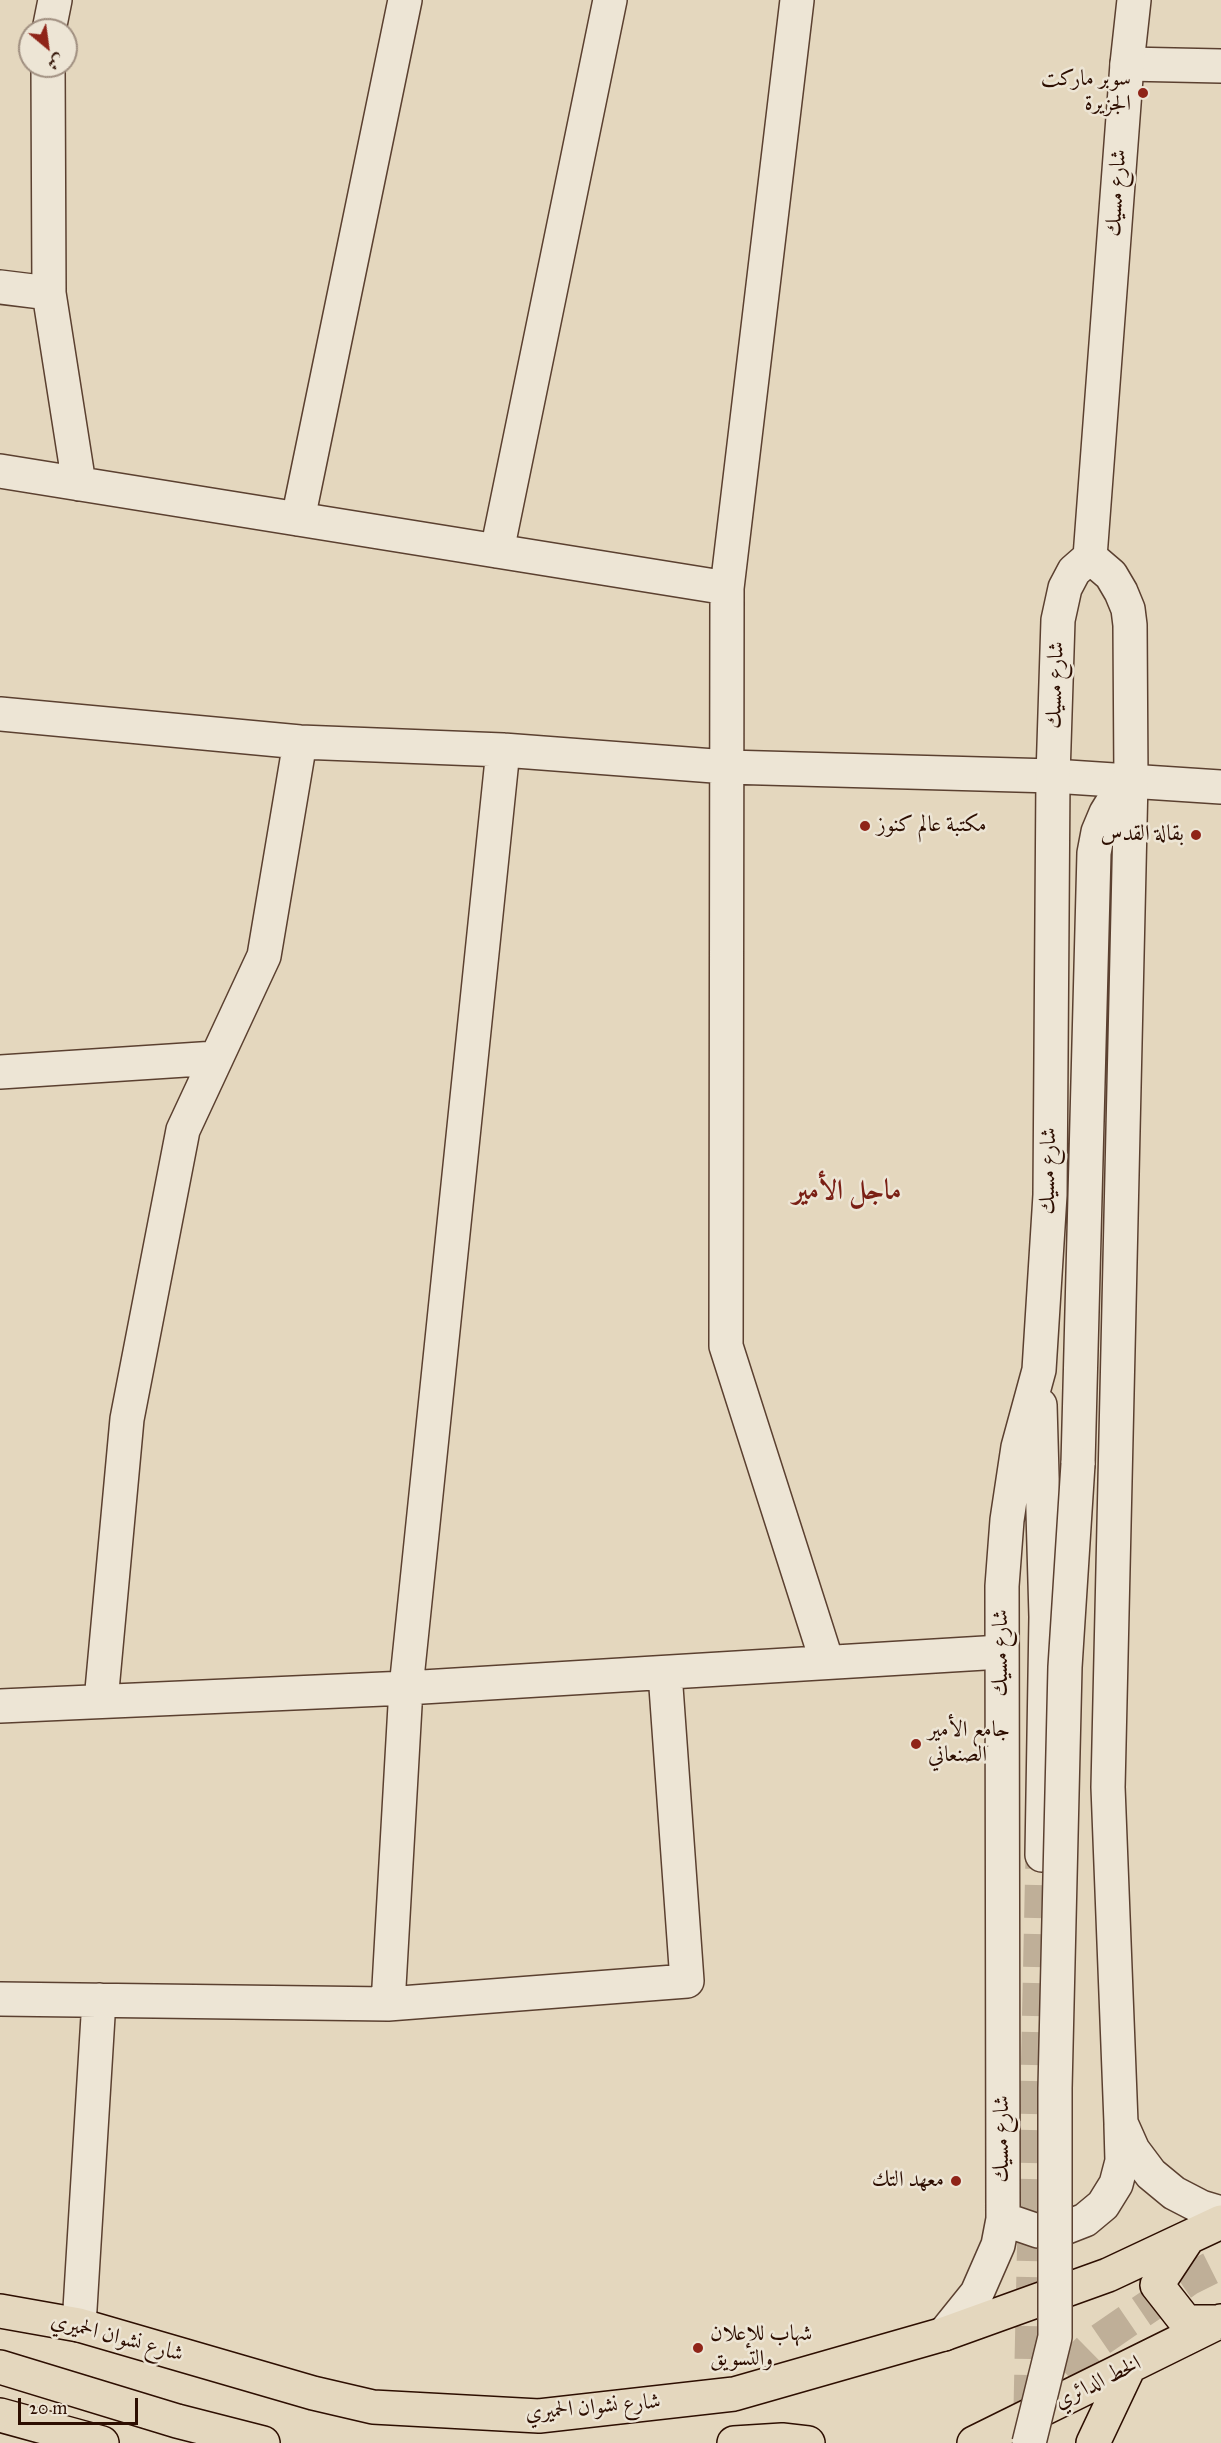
<!DOCTYPE html>
<meta charset="utf-8">
<style>
body{margin:0}
#map{position:relative;width:1221px;height:2443px;overflow:hidden;background:#e4d7be;font-family:"IM FELL Great Primer",Amiri,serif}
canvas{display:block}
.north{position:absolute;left:18px;top:18px;width:60px;height:60px;box-sizing:border-box;background:#ede5d5;border:2px solid #a08f80;border-radius:50%;rotate:151deg;font-size:16px;font-weight:700;line-height:24px;text-align:center;color:#2d0e01}
.north::after{content:'';display:block;margin:auto;width:21px;height:27px;background:#8f2418;clip-path:polygon(50% 0,100% 100%,50% 72%,0 100%)}
.scale{position:absolute;left:18px;top:2398px;width:120px;height:27px;box-sizing:border-box;border:3px solid #2d0e01;border-top:0;padding-left:8px;font-size:18px;line-height:21px;white-space:nowrap;color:#2d0e01;-webkit-text-stroke:4px #ede5d5;paint-order:stroke}
</style>
<div id="map">
<canvas width="1221" height="2443"></canvas>
<div class="north">ش</div>
<div class="scale">20 m</div>
</div>
<script>
const context = document.querySelector('canvas').getContext('2d');
context.lineJoin = 'round';
function toPath(rows) {
  const path = new Path2D();
  for (const r of rows) {
    path.moveTo(r[0], r[1]);
    for (let i = 2; i < r.length; i += 2) path.lineTo(r[i], r[i + 1]);
  }
  return path;
}
function stroke(path, color, width, dash) {
  context.strokeStyle = color;
  context.lineWidth = width;
  context.lineCap = dash ? 'butt' : 'round';
  context.setLineDash(dash || []);
  context.stroke(path);
}
function label(font, color, halo, rows, align = 'center') {
  context.font = font + ' "IM FELL Great Primer",Amiri,serif';
  context.lineWidth = 5;
  context.setLineDash([]);
  context.textBaseline = 'middle';
  context.strokeStyle = halo;
  context.fillStyle = color;
  for (const [text, x, y, turn = 0] of rows) {
    context.save();
    context.translate(x, y);
    context.rotate((+turn || 0) * Math.PI / 180);
    context.textAlign = isNaN(turn) ? turn : align;
    if (halo) context.strokeText(text, 0, 0);
    context.fillText(text, 0, 0);
    context.restore();
  }
}
stroke(toPath([
 [1030,2408,1042,1855]
]), '#bfaf98', 33, [33, 16]);
stroke(toPath([
 [1030,2407,1094,2344,1189,2279,1221,2263]
]), '#bfaf98', 33, [33, 16]);
const minor = toPath([
 [797,0,727,588,726,1346,827,1662],
 [49,30,55,0],
 [1127,64,1221,66],
 [48,66,49,293,79,484],
 [0,287,49,293],
 [0,471,727,588],
 [298,519,405,0],
 [497,551,610,0],
 [0,714,300,742,503,750,727,767,1053,776,1221,787],
 [0,1072,216,1058],
 [101,1701,127,1419,183,1130,264,956,300,742],
 [0,1706,406,1688,1001,1652],
 [0,1999,388,2004,687,1981,665,1673],
 [388,2004,406,1688,503,750],
 [79,2325,99,2000]
]);
const tertiary = toPath([
 [1090,557,1111,575,1121,592,1128,609,1130,625,1131,780,1108,1787,1121,2123,1133,2150,1151,2174,1174,2193,1201,2207,1221,2213],
 [1040,1405,1046,1617,1042,1855],
 [1078,1464,1094,853,1098,832,1106,813,1117,795,1131,780],
 [1003,2219,1038,2231,1062,2229,1085,2220,1103,2205,1116,2184,1122,2161,1121,2125],
 [944,2334,977,2293,998,2245,1003,2219,1002,1586,1007,1520,1018,1447,1039,1370,1050,1195,1053,776,1058,620,1065,588,1074,571,1090,557,1127,64,1134,0]
]);
const primary = toPath([
 [1188,2238,1157,2285,1186,2322,1218,2322],
 [0,2311,79,2325,313,2393,373,2407,539,2416,734,2394,944,2334,1108,2275,1221,2222],
 [0,2367,177,2421,263,2443],
 [0,2415,102,2443],
 [734,2443,782,2440,808,2443],
 [974,2443,1221,2321],
 [1093,2443,1128,2369]
]);
stroke(minor, '#5b4030', 36);
stroke(tertiary, '#5b4030', 36);
stroke(primary, '#2d0e01', 36);
stroke(minor, '#ede5d5', 33);
stroke(tertiary, '#ede5d5', 33);
stroke(primary, '#e4d7be', 33);
const tertiaryBridge = toPath([
 [1029,2443,1055,2337,1055,2088,1065,1667,1078,1464]
]);
stroke(tertiaryBridge, '#5b4030', 36, []);
stroke(tertiaryBridge, '#ede5d5', 33);
for (const [x, y, r, color] of [
 [1143,93,6,"#8f2418"],
 [865,826,6,"#8f2418"],
 [1196,835,6,"#8f2418"],
 [916,1744,6,"#8f2418"],
 [956,2181,6,"#8f2418"],
 [698,2348,6,"#8f2418"]
]) {
  const dot = new Path2D();
  dot.arc(x, y, r, 0, 2 * Math.PI);
  context.fillStyle = color;
  context.fill(dot);
  stroke(dot, '#ede5d5', 2);
}
label('22px', '#2d0e01', '#ede5d5', [
 ["سوبر ماركت",1131,80],
 ["الجزيرة",1131,105],
 ["مكتبة عالم كنوز",877,826,"left"],
 ["بقالة القدس",1184,835],
 ["جامع الأمير",928,1731,"left"],
 ["الصنعاني",928,1756,"left"],
 ["معهد التك",944,2181],
 ["شهاب للإعلان",710,2335,"left"],
 ["والتسويق",710,2360,"left"]
], 'right');
label('22px', '#2d0e01', '#ede5d5', [
 ["شارع مسيك",1117,193,-86],
 ["شارع مسيك",1056,685,-88],
 ["شارع مسيك",1049,1171,-89],
 ["شارع مسيك",1002,1653,-90],
 ["شارع مسيك",1003,2139,-90],
 ["شارع نشوان الحميري",117,2338,15],
 ["الخط الدائري",1098,2383,-26],
 ["شارع نشوان الحميري",593,2408,-5]
]);
label('bold 28px', '#7a1f14', '#ede5d5', [
 ["ماجل الأمير",847,1192]
]);
</script>
